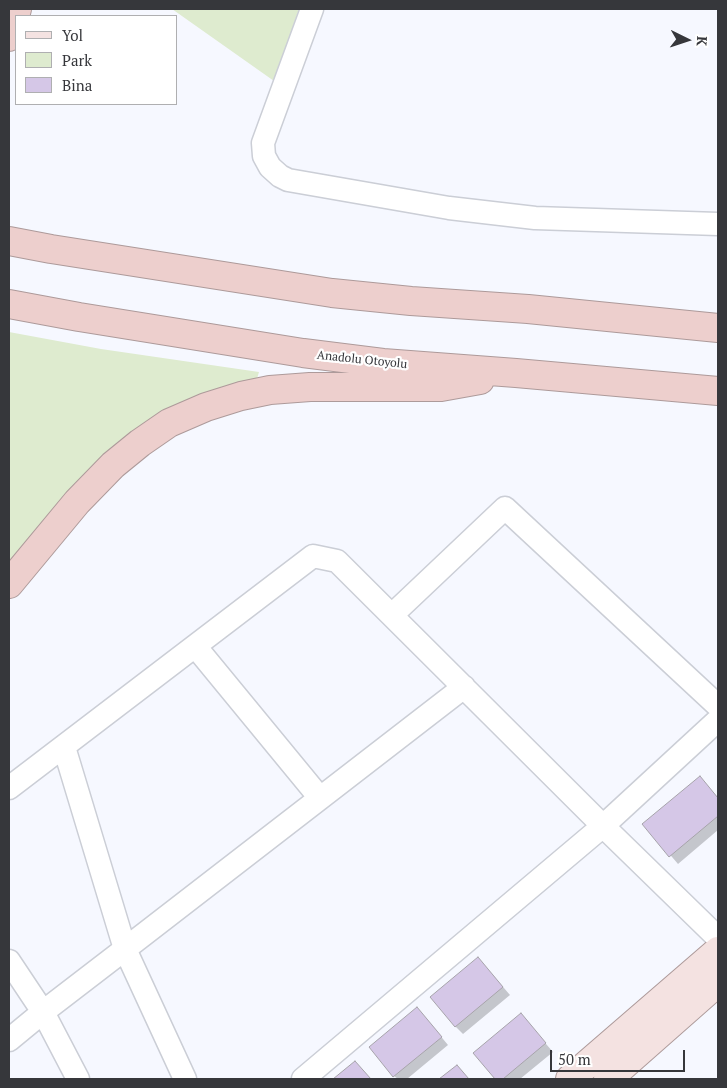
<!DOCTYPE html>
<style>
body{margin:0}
#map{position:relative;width:727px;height:1088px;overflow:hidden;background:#f6f8ff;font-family:"PT Serif",serif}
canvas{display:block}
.frame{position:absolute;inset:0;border:10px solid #36373b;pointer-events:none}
.legend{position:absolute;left:15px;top:15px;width:162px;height:90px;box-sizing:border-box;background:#fff;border:1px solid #afafb1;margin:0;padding:6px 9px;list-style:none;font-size:15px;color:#36373b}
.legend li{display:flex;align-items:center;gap:10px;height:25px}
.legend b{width:25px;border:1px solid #afafb1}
.north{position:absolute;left:662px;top:15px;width:50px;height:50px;-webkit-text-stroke:4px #fff;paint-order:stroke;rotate:94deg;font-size:14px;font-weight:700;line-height:20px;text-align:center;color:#36373b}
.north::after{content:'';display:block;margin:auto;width:18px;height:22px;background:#36373b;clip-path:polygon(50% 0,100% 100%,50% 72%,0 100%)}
.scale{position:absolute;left:550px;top:1050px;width:135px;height:22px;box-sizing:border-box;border:2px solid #36373b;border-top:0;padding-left:6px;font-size:15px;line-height:18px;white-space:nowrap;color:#36373b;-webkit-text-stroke:4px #fff;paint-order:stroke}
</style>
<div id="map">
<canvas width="727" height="1088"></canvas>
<div class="frame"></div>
<ul class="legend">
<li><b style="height:6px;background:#f4e2e1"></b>Yol</li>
<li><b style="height:14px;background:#deebcf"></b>Park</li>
<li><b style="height:14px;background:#d5c7e7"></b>Bina</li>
</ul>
<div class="north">K</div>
<div class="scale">50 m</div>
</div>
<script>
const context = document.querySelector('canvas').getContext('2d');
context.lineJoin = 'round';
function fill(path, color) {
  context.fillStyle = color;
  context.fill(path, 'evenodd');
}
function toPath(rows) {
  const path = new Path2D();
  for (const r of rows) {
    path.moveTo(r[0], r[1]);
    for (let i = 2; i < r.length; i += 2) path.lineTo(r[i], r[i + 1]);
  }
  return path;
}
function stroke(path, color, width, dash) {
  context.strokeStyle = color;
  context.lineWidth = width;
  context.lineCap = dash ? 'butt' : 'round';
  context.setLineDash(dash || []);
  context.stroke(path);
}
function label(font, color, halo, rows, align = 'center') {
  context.font = font + ' "PT Serif",serif';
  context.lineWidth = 4.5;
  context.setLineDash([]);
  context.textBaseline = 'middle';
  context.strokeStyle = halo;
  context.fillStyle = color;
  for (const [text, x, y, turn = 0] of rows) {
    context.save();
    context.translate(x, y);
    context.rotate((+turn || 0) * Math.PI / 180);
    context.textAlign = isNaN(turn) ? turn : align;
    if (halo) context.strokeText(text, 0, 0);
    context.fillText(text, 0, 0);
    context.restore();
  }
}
fill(toPath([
 [172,9,299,9,274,81],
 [9,332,101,349,259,372,256,382,152,419,119,441,94,466,9,565]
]), '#deebcf');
fill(toPath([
 [707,785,718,798,718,830,678,864,644,824],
 [485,966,510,995,463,1034,455,1026],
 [521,1015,553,1052,520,1079,497,1079,475,1053],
 [424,1016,448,1045,407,1079,398,1079,394,1076]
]), '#0003');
const building = toPath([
 [700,776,718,798,718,816,669,857,642,824,700,776],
 [478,957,503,987,455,1027,430,997,478,957],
 [417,1007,442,1037,393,1077,369,1047,417,1007],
 [521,1013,546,1043,503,1079,495,1079,473,1053,521,1013],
 [355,1061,371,1079,333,1079,355,1061],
 [457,1065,469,1079,439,1079,457,1065]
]);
fill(building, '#d5c7e7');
stroke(building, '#a6a3aa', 1);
const minor = toPath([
 [312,9,263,143,264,156,270,167,280,176,288,180,449,208,535,218,718,224],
 [392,615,505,508,718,706],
 [195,646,320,798],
 [9,788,313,556,337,561,603,826,718,720],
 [9,961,43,1012,78,1079],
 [9,1040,43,1012,125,949,64,747],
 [185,1079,125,949,464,687],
 [303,1079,603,826,718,938]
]);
const major = toPath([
 [570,1079,718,951],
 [608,1079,718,982]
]);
const highway = toPath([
 [9,37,17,9],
 [9,241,51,249,332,293,411,301,528,309,718,328],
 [9,304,79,317,303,353,383,363,516,373,718,391],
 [9,584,77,502,113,465,140,443,169,423,206,407,241,396,270,390,310,387,441,387,480,380]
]);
stroke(minor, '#cbced6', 25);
stroke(major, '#ad9a9a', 30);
stroke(highway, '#ad9a9a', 30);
stroke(minor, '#fff', 22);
stroke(major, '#f4e2e1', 28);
stroke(highway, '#edcfcd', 28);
label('12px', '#36373b', '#fff', [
 ["Anadolu Otoyolu",362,360,6]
]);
</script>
